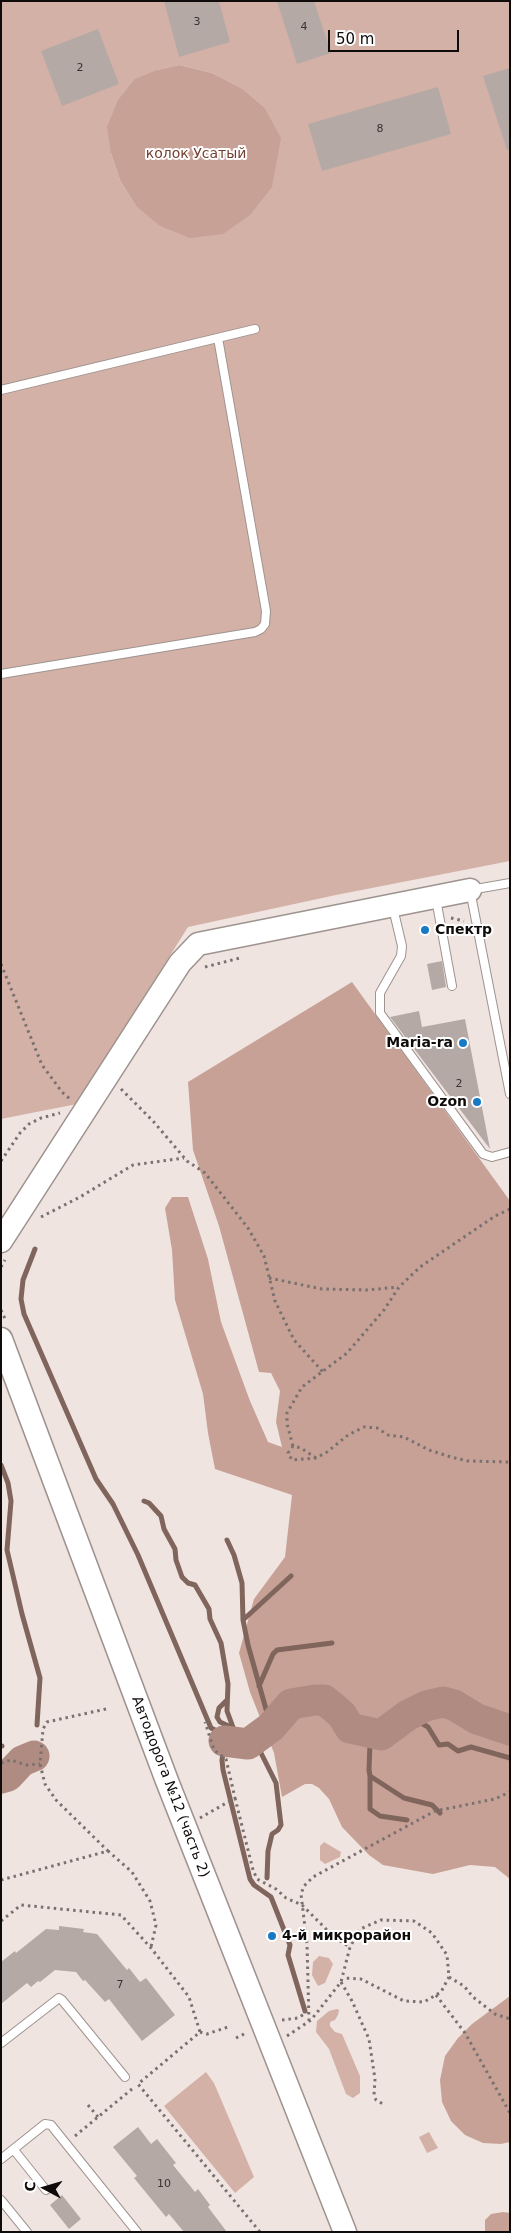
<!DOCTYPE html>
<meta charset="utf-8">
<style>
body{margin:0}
#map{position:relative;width:511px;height:2233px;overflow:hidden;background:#f0e4e1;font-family:"DejaVu Sans",sans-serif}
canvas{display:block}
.frame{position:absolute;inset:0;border:2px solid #0f0b0a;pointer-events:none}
.north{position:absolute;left:20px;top:2163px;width:50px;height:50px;-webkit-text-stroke:4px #fff;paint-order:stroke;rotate:276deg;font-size:14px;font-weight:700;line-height:20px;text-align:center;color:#0f0b0a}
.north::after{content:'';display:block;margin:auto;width:18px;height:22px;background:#0f0b0a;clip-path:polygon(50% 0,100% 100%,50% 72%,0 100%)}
.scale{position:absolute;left:328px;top:30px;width:131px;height:22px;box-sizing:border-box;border:2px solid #0f0b0a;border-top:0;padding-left:6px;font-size:15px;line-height:18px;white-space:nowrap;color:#0f0b0a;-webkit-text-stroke:4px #fff;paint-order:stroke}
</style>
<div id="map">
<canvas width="511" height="2233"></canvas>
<div class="frame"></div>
<div class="north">С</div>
<div class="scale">50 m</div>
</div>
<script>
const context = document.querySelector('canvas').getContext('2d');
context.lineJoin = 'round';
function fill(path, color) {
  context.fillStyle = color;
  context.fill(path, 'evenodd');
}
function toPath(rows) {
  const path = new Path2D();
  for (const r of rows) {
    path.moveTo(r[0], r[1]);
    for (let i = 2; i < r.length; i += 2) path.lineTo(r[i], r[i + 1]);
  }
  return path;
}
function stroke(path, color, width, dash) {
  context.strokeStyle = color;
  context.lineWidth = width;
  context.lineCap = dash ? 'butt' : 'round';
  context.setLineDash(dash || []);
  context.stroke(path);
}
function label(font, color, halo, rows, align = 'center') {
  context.font = font + ' "DejaVu Sans",sans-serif';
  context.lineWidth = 4;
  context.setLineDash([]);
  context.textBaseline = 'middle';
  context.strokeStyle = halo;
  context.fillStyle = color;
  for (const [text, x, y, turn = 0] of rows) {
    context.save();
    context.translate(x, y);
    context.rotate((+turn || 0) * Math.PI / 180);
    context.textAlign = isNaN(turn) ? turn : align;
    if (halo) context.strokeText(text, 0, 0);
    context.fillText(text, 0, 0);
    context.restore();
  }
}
fill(toPath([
 [1,1,510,1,510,861,336,895,188,927,77,1104,1,1119],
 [179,65,212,73,243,89,264,107,136,206,120,180,111,153,157,70],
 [324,1842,341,1852,340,1857,325,1864,320,1860,320,1846],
 [319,1956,329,1958,333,1964,325,1983,318,1986,312,1975,313,1962],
 [337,2009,339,2010,338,2015,335,2020,330,2022,330,2026,335,2032,342,2034,360,2076,360,2093,353,2098,346,2094,329,2049,316,2032,317,2021,329,2011],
 [206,2072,214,2083,254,2177,235,2193,164,2106],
 [429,2132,438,2148,427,2153,419,2137]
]), '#d3b1a7');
fill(toPath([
 [179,65,212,73,243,89,264,107,281,138,272,187,250,215,223,234,190,238,160,226,136,206,120,180,111,153,107,127,118,100,135,79,157,70],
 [352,982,510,1201,510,1879,495,1867,470,1865,433,1874,383,1865,369,1855,342,1827,329,1799,319,1788,312,1784,305,1784,282,1797,274,1753,250,1692,239,1653,254,1599,285,1557,292,1495,215,1469,208,1433,203,1394,175,1300,172,1250,165,1208,172,1197,188,1197,208,1259,221,1322,250,1401,268,1442,282,1447,276,1422,280,1391,271,1373,259,1372,219,1226,193,1150,188,1082],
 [510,1996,510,2142,501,2144,483,2143,465,2135,451,2121,442,2102,440,2080,445,2056,458,2038,472,2024],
 [503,2212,510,2213,510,2232,485,2232,485,2220,491,2214]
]), '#c7a196');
stroke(toPath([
 [35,1249,23,1280,21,1299,24,1314,96,1479,113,1504,138,1555,211,1728,229,1737],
 [1,1465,8,1483,11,1501,7,1550,22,1614,40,1678,37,1725],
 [144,1501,149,1503,161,1516,164,1529,175,1549,176,1560,182,1577,188,1583,195,1585,209,1609,210,1619,221,1643,228,1684,227,1711,234,1730,225,1741,222,1760,223,1770,250,1879,254,1885,271,1897,290,1945,288,1955,305,2011],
 [227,1540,234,1555,242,1583,243,1620,248,1645,271,1727],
 [243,1620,291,1576],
 [259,1686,273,1654,277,1650,332,1643],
 [227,1700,219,1708,217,1717,220,1722,233,1728],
 [392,1726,407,1729,421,1723,428,1727,439,1745,448,1744,458,1751,471,1747,510,1758],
 [366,1731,370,1744,369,1770,370,1776,404,1798,432,1805,440,1813],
 [248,1744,257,1745,276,1783,281,1825,278,1830,272,1834,268,1851,267,1878],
 [1,1746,2,1746],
 [370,1776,370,1809,380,1816,407,1820]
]), '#80655d', 5);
stroke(toPath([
 [224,1741,248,1744,271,1727,291,1704,315,1700,324,1700,333,1707,342,1715,350,1728,381,1735,408,1715,426,1706,443,1702,454,1705,477,1719,510,1730],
 [1,1778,8,1776,22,1761,34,1756]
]), '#b08b81', 31);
fill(toPath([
 [164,1,219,1,230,42,179,57],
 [277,1,314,1,331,53,297,64],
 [98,29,119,84,62,106,41,51],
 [510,68,510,149,507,150,483,76],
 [438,87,451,134,322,171,308,124],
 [442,961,446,987,432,990,427,964],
 [419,1011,422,1027,465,1019,490,1149,390,1017],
 [59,1926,84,1929,83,1932,97,1934,127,1970,129,1968,140,1982,146,1978,175,2015,142,2041,109,1999,105,2002,85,1980,83,1981,76,1972,55,1970,40,1982,38,1981,31,1987,27,1983,1,2004,1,1962,15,1951,16,1953,46,1929,59,1930],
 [138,2127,151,2144,157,2139,176,2163,173,2165,195,2192,198,2189,210,2205,208,2207,227,2232,184,2232,169,2214,166,2217,134,2178,137,2176,113,2147],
 [62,2195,81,2219,69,2229,50,2205]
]), '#b5a9a6');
const lane = toPath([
 [1,390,255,329],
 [1,674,255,632,261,629,265,624,266,611,218,338],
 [510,883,470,890,510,1094],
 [436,899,452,986],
 [393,908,402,946,401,956,380,993,380,1013,483,1154,492,1157,510,1152],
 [1,2043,59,1998,62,2000,125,2077],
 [14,2150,46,2190],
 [1,2159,45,2124,51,2125,137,2232],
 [1,2200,27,2232]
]);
const secondary = toPath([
 [1,1241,180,963,198,944,470,890],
 [1,1339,167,1781,345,2232]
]);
stroke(lane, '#9e938f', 10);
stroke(secondary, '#9e938f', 25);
stroke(toPath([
 [451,918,464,921],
 [1,964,42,1065,62,1092,70,1099],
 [205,967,240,958],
 [121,1089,153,1121,187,1161,205,1173,248,1228,264,1256,275,1301,294,1340,323,1372],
 [1,1161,20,1133,29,1124,41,1118,60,1113],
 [41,1217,80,1197,133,1165,184,1158],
 [1,1267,5,1260],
 [269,1278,322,1289,368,1290,398,1287],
 [1,1310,6,1321],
 [293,1446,287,1424,287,1413,302,1387,347,1353,384,1310,399,1287,420,1267,495,1216,510,1209],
 [316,1458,301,1448,293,1446,288,1453,292,1460,316,1458,327,1452,348,1435,364,1427,377,1428,388,1435,404,1437,429,1450,451,1457,468,1461,510,1462],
 [106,1709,47,1722,43,1729,40,1764,45,1784,56,1800,108,1851],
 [1,1763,11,1760,26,1765,40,1764],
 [235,1798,253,1870,257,1879,276,1889,286,1898,302,1905,335,1938,350,1947],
 [200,1818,235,1798,226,1759,214,1750,205,1722],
 [1,1880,108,1851,132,1872,150,1901,156,1925,151,1947],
 [1,1921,21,1905,121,1915,151,1948,189,1997,200,2032,138,2084,260,2232],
 [449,1977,464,1986,473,1997,495,2014,510,2019],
 [341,1982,352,2001,369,2039,375,2079,374,2095,376,2100,383,2104],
 [436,1995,465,2033,510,2113],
 [282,2020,298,2018,307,2012],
 [309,2021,307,1944,301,1894,304,1886,313,1877,435,1811,495,1799,510,1792],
 [200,2032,207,2034,231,2026],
 [287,2036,311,2020,341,1982,350,1947,360,1929,381,1920,414,1921,432,1933,447,1955,449,1977,441,1992,424,2002,404,2001,361,1979,343,1978],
 [236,2038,246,2033],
 [88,2105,98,2117],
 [75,2136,132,2089]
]), '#79716f', 3, [2.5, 4]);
stroke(lane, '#fff', 8);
stroke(secondary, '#fff', 22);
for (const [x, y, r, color] of [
 [425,930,5,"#1879c5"],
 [463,1043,5,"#1879c5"],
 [477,1102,5,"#1879c5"],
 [272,1936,5,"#1879c5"]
]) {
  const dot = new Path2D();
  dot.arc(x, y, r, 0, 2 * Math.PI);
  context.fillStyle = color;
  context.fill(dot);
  stroke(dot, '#fff', 2);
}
label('11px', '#383231', null, [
 ["3",197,22],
 ["4",304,27],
 ["2",80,68],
 ["8",380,129],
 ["2",459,1084],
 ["7",120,1985],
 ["10",164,2184]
]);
label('14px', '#733f30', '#fff', [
 ["колок Усатый",196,154]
]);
label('bold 14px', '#0f0b0a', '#fff', [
 ["Спектр",435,930],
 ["Maria-ra",453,1043,"right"],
 ["Ozon",467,1102,"right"],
 ["4-й микрорайон",282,1936]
], 'left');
label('14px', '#0f0b0a', '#fff', [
 ["Автодорога №12 (часть 2)",170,1787,69]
]);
</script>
